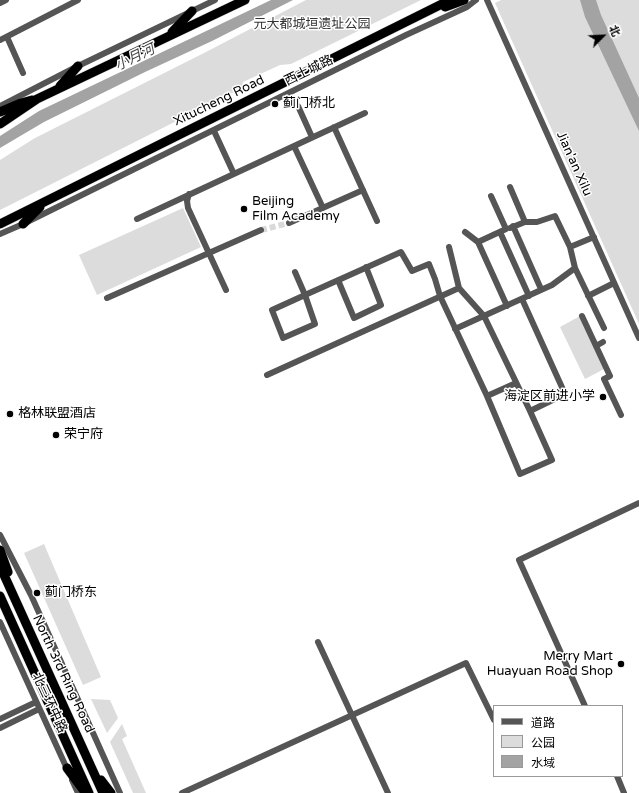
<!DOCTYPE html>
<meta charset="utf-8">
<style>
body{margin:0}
#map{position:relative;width:639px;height:793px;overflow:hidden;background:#fff;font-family:"Varela Round","Noto Sans SC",sans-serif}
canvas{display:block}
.legend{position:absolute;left:493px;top:705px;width:130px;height:72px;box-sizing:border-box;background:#fff;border:1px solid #999;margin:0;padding:5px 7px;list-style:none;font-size:12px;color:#000}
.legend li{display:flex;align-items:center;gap:8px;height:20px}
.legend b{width:20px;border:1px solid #999}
.north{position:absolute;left:583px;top:16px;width:40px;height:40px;-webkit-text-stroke:3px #fff;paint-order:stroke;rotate:66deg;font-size:11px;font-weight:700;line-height:16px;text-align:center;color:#000}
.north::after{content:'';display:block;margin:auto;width:14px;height:18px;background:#000;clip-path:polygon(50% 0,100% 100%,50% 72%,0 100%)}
</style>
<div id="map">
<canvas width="639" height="793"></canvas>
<ul class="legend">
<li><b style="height:5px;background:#555"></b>道路</li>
<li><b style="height:11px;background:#dcdcdc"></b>公园</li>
<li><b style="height:11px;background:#a3a3a3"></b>水域</li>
</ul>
<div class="north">北</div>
</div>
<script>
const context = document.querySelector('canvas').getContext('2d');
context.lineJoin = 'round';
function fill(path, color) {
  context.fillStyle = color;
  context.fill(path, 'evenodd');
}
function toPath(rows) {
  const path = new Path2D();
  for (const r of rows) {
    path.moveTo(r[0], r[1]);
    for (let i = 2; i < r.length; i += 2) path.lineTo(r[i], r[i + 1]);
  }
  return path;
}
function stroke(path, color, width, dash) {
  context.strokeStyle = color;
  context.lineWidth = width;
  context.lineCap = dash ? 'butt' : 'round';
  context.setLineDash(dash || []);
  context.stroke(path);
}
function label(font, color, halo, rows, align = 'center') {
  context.font = font + ' "Varela Round","Noto Sans SC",sans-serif';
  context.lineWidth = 3;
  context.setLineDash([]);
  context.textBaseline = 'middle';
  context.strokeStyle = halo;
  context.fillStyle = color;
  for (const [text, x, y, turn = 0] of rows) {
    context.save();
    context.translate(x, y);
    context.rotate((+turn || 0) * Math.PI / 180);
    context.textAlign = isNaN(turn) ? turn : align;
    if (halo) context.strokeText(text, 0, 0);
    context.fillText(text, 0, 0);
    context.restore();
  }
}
fill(toPath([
 [306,0,421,0,291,64,280,65,243,82,242,88,0,210,0,160,35,138,204,53],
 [501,0,639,0,639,324,495,3],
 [183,208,201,247,97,295,79,255],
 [580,316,606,368,585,379,560,327],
 [44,544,101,677,83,685,24,553],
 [91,699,110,700,118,718,107,733],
 [122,724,127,736,122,739,146,793,133,793,110,742]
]), '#dcdcdc');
fill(toPath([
 [271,0,293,0,212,41,145,72,44,122,0,148,0,136,39,111],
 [580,0,596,0,601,15,639,98,639,131,585,17]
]), '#a3a3a3');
stroke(toPath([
 [261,230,289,223]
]), '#d9d9d9', 6, [6, 3]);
const highway = toPath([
 [445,7,464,0],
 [172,32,192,11],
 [60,86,78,66],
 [0,112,21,103,32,100],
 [0,124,37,99,245,0],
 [0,224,450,0],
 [23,224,40,207],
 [0,550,8,572],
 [0,566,103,793],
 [0,596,89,793],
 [67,768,84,791],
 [101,780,111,793]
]);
stroke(highway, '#dbdbdb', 10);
stroke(toPath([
 [487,0,639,338],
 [0,3,6,0],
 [7,37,23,73],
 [0,40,78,0],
 [0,106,78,66,215,0],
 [298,106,312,137],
 [334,127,377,221],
 [214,131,234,174],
 [294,146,323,208],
 [189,194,187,201,188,208,226,290],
 [491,196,506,229,478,242,507,306],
 [137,219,365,113],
 [289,223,363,190],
 [513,226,541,289],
 [510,228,525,222,510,187],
 [465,232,478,242],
 [500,232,529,296],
 [0,234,23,224,406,35,467,7,476,0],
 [449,247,459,288],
 [570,247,594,237],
 [575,268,604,328],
 [295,272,305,295,315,324,283,338,272,310,305,295,401,252,412,271,429,264,435,279,440,296,487,396,516,383],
 [338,280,354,318,381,305,366,267],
 [588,296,614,283],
 [107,298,261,230],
 [582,316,596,346,603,342],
 [455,329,552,285,575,268,570,247,555,216,537,222,525,222],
 [596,346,610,376,604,379,621,415],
 [267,375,459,288,484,316,530,411,565,394,522,299],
 [487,396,520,474,552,460,530,411],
 [0,535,31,595,120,793],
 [0,622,68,771],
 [318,642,388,793],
 [585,706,519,560,639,503],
 [0,719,36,702],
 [0,728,39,709],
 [617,776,624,793],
 [72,780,78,793],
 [182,793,466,663,494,720]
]), '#555', 6);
stroke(highway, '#000', 9);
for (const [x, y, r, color] of [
 [275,104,4,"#000"],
 [244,209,4,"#000"],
 [603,397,4,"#000"],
 [10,414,4,"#000"],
 [56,435,4,"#000"],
 [37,593,4,"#000"],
 [621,664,4,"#000"]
]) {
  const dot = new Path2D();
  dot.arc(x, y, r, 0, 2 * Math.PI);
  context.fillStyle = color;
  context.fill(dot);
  stroke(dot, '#fff', 1.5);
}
label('13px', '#333', '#fff', [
 ["元大都城垣遗址公园",312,25]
]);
label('13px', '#000', '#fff', [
 ["西土城路",309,71,-26],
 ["Xitucheng Road",219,101,-26],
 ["Jian'an Xilu",574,164,66],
 ["North 3rd Ring Road",63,674,65],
 ["北三环中路",49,703,65]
]);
label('13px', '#000', '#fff', [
 ["蓟门桥北",283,104],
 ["Beijing",252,202],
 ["Film Academy",252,217],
 ["海淀区前进小学",595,397,"right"],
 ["格林联盟酒店",18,414],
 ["荣宁府",64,435],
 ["蓟门桥东",45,593],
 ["Merry Mart",613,657,"right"],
 ["Huayuan Road Shop",613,672,"right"]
], 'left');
label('italic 14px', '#444', '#fff', [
 ["小月河",135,58,-26]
]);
</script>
